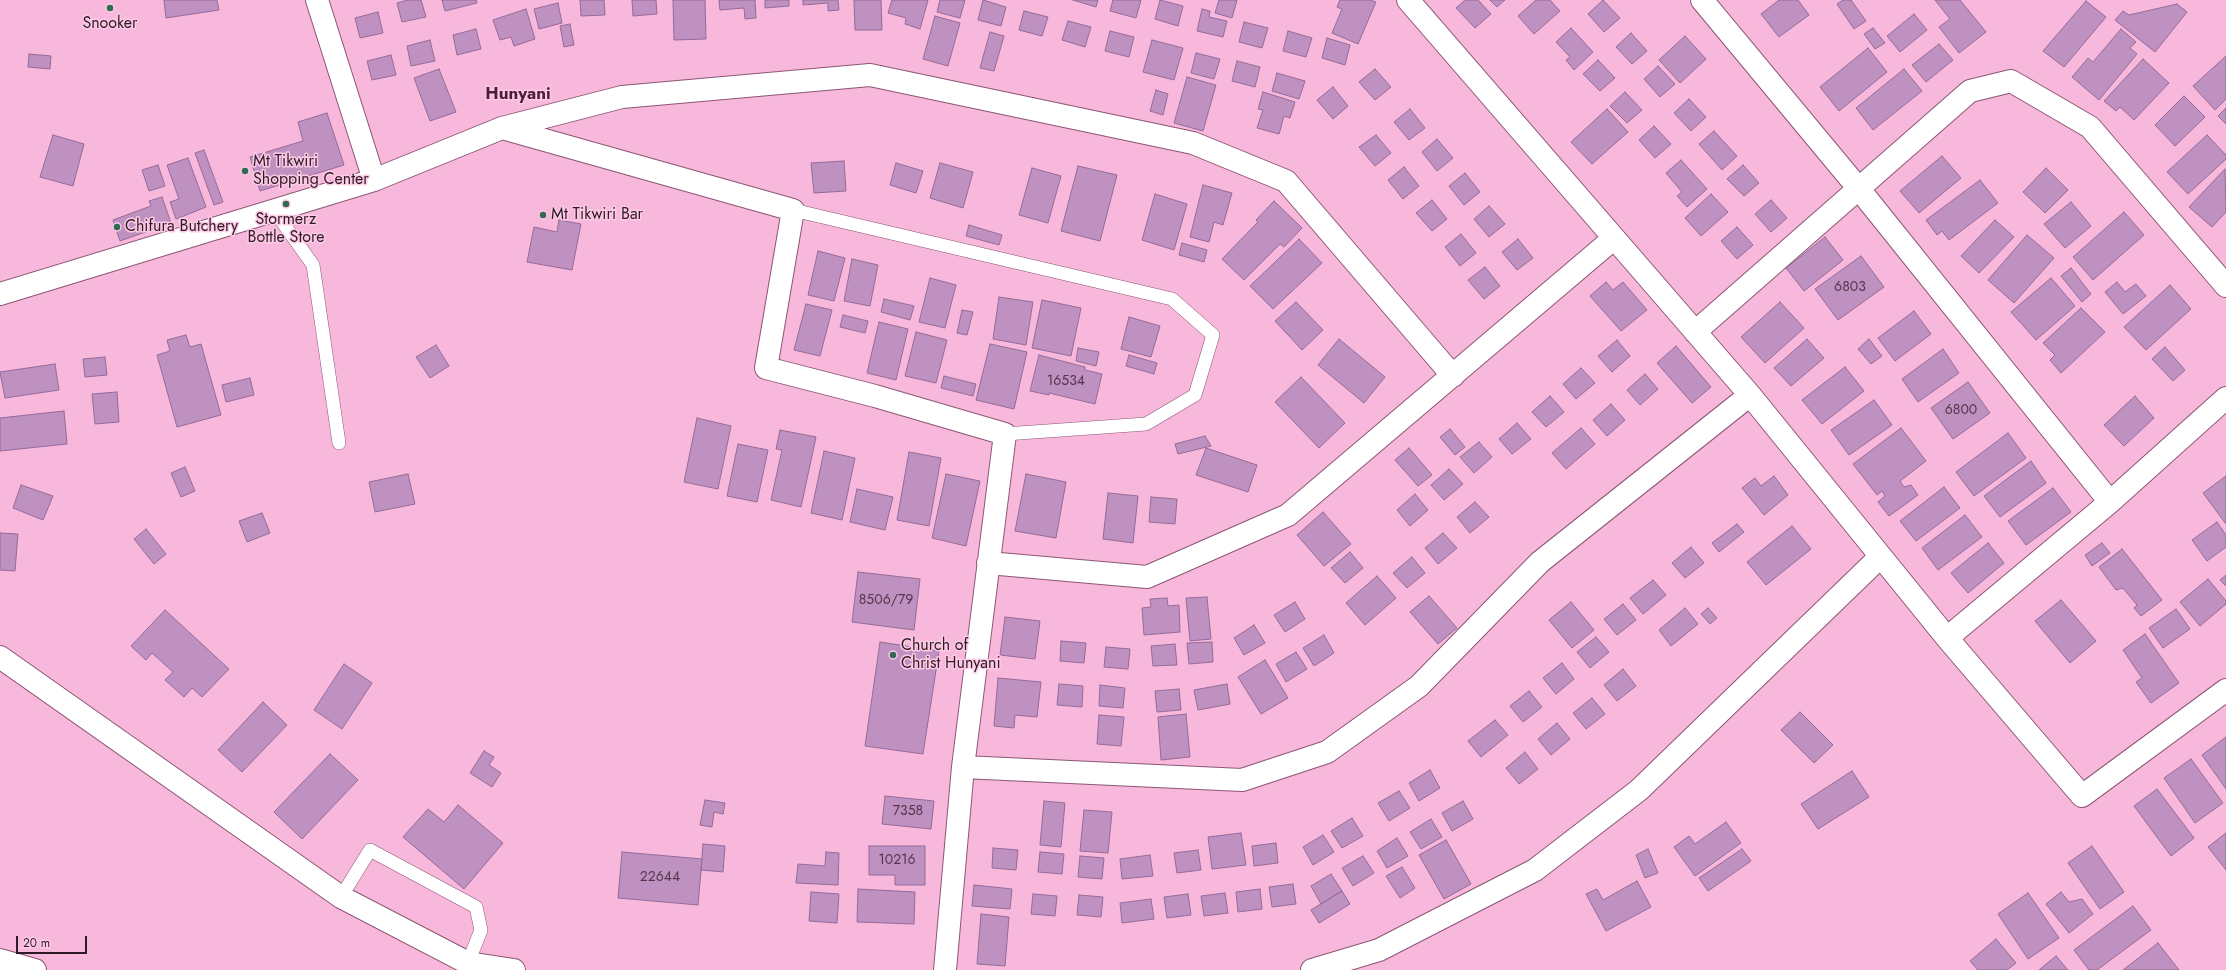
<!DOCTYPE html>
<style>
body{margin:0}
#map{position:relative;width:2226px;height:970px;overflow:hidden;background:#f7b8db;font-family:Jost,sans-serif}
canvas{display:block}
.scale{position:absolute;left:16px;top:936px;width:71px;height:18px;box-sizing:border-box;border:2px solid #301926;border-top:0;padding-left:5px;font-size:12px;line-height:14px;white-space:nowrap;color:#301926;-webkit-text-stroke:3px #fdcae5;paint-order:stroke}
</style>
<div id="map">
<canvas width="2226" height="970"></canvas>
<div class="scale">20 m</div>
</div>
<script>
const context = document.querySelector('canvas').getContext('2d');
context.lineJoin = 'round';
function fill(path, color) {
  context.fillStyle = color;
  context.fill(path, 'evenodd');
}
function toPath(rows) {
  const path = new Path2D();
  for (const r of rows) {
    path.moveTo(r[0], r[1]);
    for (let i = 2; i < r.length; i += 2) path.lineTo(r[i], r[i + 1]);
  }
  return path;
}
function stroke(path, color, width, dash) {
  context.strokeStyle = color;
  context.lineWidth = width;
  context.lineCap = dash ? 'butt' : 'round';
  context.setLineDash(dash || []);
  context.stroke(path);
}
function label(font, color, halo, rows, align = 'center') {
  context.font = font + ' Jost,sans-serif';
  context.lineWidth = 3;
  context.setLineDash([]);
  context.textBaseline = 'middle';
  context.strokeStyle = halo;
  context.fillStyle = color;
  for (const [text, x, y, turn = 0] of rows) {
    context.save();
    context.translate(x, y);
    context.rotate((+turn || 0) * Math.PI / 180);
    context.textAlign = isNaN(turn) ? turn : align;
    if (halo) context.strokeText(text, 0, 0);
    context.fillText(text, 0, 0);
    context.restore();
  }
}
const building = toPath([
 [164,0,217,0,219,10,166,18,164,0],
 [408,0,421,0,426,17,402,22,397,3,408,0],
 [442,0,476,0,477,3,445,11,442,0],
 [580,0,604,0,605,15,581,16,580,0],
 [632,0,656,0,657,14,633,16,632,0],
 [673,0,705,0,706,39,674,40,673,0],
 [719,0,755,0,756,18,745,19,744,8,720,10,719,0],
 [765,0,789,0,789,6,765,8,765,0],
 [803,0,838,0,839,10,828,11,828,3,803,5,803,0],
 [854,0,881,0,882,30,855,30,854,0],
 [892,0,928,0,920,29,905,24,906,18,888,13,892,0],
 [940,0,965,0,960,18,937,12,940,0],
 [983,0,1006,7,1001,26,978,20,983,0],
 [1073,0,1098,0,1096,7,1073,0],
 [1113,0,1141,0,1136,18,1110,11,1113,0],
 [1160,0,1183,6,1178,26,1155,19,1160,0],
 [1219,0,1237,0,1232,18,1215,13,1219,0],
 [1340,0,1370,0,1376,2,1358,44,1332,33,1342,9,1337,7,1340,0],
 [1465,0,1478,0,1491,14,1475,28,1456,8,1465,0],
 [1490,0,1505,0,1497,7,1490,0],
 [1536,0,1550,0,1560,11,1534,34,1518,16,1536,0],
 [1603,0,1620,18,1604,32,1588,14,1603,0],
 [1779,0,1798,0,1809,15,1779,37,1761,14,1779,0],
 [1843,0,1851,0,1866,21,1854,29,1837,4,1843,0],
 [1935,0,1960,0,1986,32,1959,53,1939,27,1950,19,1935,0],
 [2086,1,2106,17,2064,67,2043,51,2086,1],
 [558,3,562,23,539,29,534,9,558,3],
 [2177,4,2187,12,2155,52,2115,20,2123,11,2129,15,2177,4],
 [526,9,535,39,514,46,511,37,500,40,493,20,526,9],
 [1202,9,1210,11,1209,17,1227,21,1223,37,1197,31,1202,9],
 [1024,11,1048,17,1042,36,1019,30,1024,11],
 [378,12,383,33,360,38,355,18,378,12],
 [1914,14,1927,30,1900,52,1887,36,1914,14],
 [935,16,960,23,948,66,923,59,935,16],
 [1068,21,1091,27,1085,47,1062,40,1068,21],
 [1244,22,1268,28,1262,48,1239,42,1244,22],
 [570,24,574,45,564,47,560,26,570,24],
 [1571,28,1593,52,1574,70,1566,60,1570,57,1556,42,1571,28],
 [1873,28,1885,43,1875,49,1864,34,1873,28],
 [476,29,481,49,457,55,453,35,476,29],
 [2121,29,2136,42,2130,48,2137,54,2099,100,2072,77,2088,58,2093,62,2121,29],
 [1110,31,1134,37,1129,57,1105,51,1110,31],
 [1288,31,1312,38,1306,57,1283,51,1288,31],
 [990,32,1004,36,994,71,980,68,990,32],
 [1631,33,1647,51,1632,64,1616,47,1631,33],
 [1685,36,1706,59,1680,83,1659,60,1685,36],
 [1327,38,1350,45,1345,65,1322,58,1327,38],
 [430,40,435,61,411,66,407,46,430,40],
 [1152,40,1183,48,1174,80,1143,72,1152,40],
 [1939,44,1953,60,1926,82,1912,65,1939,44],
 [1868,48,1887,72,1839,111,1820,87,1868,48],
 [1196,53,1220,59,1214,79,1191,73,1196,53],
 [29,54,51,56,50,69,28,67,29,54],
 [391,55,396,75,372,80,367,61,391,55],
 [2226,56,2226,99,2215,110,2193,86,2226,56],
 [2143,59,2169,83,2134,120,2120,107,2116,111,2104,101,2143,59],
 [1598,60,1615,78,1600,91,1583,74,1598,60],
 [1237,61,1260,67,1255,87,1232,81,1237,61],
 [1658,66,1675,84,1660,97,1644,79,1658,66],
 [439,69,456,112,430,121,414,78,439,69],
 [1375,69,1391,87,1375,100,1359,82,1375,69],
 [1904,69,1922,91,1873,130,1856,108,1904,69],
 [1277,73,1305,81,1299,99,1272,91,1277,73],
 [1187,77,1216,85,1203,131,1174,123,1187,77],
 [1333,87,1348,106,1333,119,1317,100,1333,87],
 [1156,90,1168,94,1163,115,1150,111,1156,90],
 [1263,92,1295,102,1290,118,1284,116,1279,134,1257,128,1263,110,1258,109,1263,92],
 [1625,92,1642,110,1627,123,1610,106,1625,92],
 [2184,96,2205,117,2175,146,2155,125,2184,96],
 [1689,99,1706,117,1691,131,1674,113,1689,99],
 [2226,108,2226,124,2218,116,2226,108],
 [1410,109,1425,128,1409,140,1394,122,1410,109],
 [1607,109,1628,132,1592,164,1571,142,1607,109],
 [327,113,344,165,260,191,250,157,303,141,298,122,327,113],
 [1654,126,1671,144,1655,158,1639,140,1654,126],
 [1714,131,1737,156,1722,170,1699,144,1714,131],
 [53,135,84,144,73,186,40,177,53,135],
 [1376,135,1391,153,1375,166,1359,147,1376,135],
 [2207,135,2226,155,2226,159,2188,194,2167,172,2207,135],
 [1437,139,1453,158,1437,171,1422,152,1437,139],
 [204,150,223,202,214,205,195,153,204,150],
 [1942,156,1961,178,1919,213,1900,191,1942,156],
 [188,158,206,207,176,219,170,202,179,199,167,165,188,158],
 [1681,160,1707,189,1687,207,1677,196,1682,192,1666,173,1681,160],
 [844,161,846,191,814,193,811,163,844,161],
 [896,163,923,171,916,193,890,185,896,163],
 [940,163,973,172,963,208,930,198,940,163],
 [158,165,165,186,149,191,142,170,158,165],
 [1743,165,1759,183,1744,196,1727,179,1743,165],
 [1078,166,1117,175,1100,241,1061,231,1078,166],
 [1404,167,1419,186,1403,199,1388,180,1404,167],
 [1032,168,1061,176,1048,223,1019,215,1032,168],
 [2046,168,2068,190,2045,213,2023,192,2046,168],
 [2225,169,2226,212,2212,227,2189,207,2225,169],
 [1465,173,1480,192,1464,205,1449,186,1465,173],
 [1980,180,1998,203,1949,240,1942,231,1937,235,1926,220,1980,180],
 [1203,185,1232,193,1223,225,1214,222,1209,242,1190,237,1203,185],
 [1155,194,1187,204,1174,250,1142,240,1155,194],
 [1711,194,1728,212,1701,236,1685,218,1711,194],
 [162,197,171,223,120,241,113,220,151,206,149,201,162,197],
 [1432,200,1447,219,1432,231,1416,213,1432,200],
 [1771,200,1787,218,1771,232,1755,214,1771,200],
 [1274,201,1302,228,1284,247,1280,244,1244,280,1222,259,1258,222,1256,220,1274,201],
 [2071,202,2091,226,2065,248,2044,224,2071,202],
 [1489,206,1505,224,1489,237,1474,219,1489,206],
 [2124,212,2144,235,2093,280,2073,257,2124,212],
 [559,220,581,224,572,270,527,262,534,227,557,232,559,220],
 [1995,220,2014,237,1979,273,1961,256,1995,220],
 [969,225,1002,235,999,245,966,236,969,225],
 [1737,227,1753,245,1737,259,1721,241,1737,227],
 [1461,234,1476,253,1460,266,1445,247,1461,234],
 [2027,235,2054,258,2014,303,1988,280,2027,235],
 [1825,237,1843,260,1804,291,1786,268,1825,237],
 [1299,239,1322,263,1273,309,1250,286,1299,239],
 [1518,239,1533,258,1517,270,1502,252,1518,239],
 [1182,243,1207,250,1204,262,1179,255,1182,243],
 [818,251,845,258,834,301,808,295,818,251],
 [1861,256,1884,287,1838,320,1815,289,1861,256],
 [852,259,878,265,870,306,844,301,852,259],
 [1485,267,1500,286,1484,299,1468,280,1485,267],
 [2071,268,2091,294,2082,302,2061,276,2071,268],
 [930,278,956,285,945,328,919,322,930,278],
 [2051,278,2075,306,2036,340,2011,312,2051,278],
 [1606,282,1613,290,1623,282,1647,310,1621,331,1590,296,1606,282],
 [2117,282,2125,292,2136,284,2146,296,2123,314,2105,292,2117,282],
 [2170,285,2191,309,2146,350,2124,327,2170,285],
 [999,297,1033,302,1026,345,993,339,999,297],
 [884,299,914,306,910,320,881,312,884,299],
 [1042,300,1081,308,1071,356,1032,348,1042,300],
 [1296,302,1323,330,1302,350,1275,321,1296,302],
 [1780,302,1804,328,1765,363,1741,337,1780,302],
 [806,304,832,310,820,356,794,350,806,304],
 [2081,308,2105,332,2061,373,2050,360,2055,355,2043,343,2081,308],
 [962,310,973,312,967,335,957,333,962,310],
 [1914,311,1931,334,1895,361,1878,338,1914,311],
 [843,315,868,321,865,333,840,327,843,315],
 [1129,317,1160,326,1151,357,1121,349,1129,317],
 [879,322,908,329,896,380,867,373,879,322],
 [916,332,947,340,936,383,905,376,916,332],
 [186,335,190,347,201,344,221,415,177,427,157,355,170,351,167,340,186,335],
 [1339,339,1385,377,1364,403,1318,365,1339,339],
 [1807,339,1824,358,1791,386,1774,368,1807,339],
 [1869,339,1882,356,1871,364,1858,349,1869,339],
 [1617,340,1630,356,1612,372,1598,356,1617,340],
 [990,344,1027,352,1014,409,976,400,990,344],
 [436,345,449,366,430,378,416,357,436,345],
 [1676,346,1711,387,1692,403,1657,363,1676,346],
 [2165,347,2185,370,2173,381,2152,359,2165,347],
 [1078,348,1099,352,1096,366,1076,361,1078,348],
 [1943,349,1959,373,1918,402,1902,379,1943,349],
 [1039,355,1085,367,1085,370,1102,374,1095,404,1049,393,1049,395,1030,391,1039,355],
 [1129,355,1157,363,1154,374,1126,366,1129,355],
 [105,357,107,375,85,377,83,359,105,357],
 [55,364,59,390,5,398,0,372,55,364],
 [1845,367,1864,391,1822,424,1802,400,1845,367],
 [1581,368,1595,383,1576,399,1563,384,1581,368],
 [1645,374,1658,389,1640,405,1627,390,1645,374],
 [944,376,976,384,973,396,941,388,944,376],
 [1301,377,1345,423,1319,448,1275,402,1301,377],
 [250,378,254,395,226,402,222,385,250,378],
 [1968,382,1990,413,1953,439,1931,408,1968,382],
 [117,392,119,422,95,424,92,394,117,392],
 [1550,396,1564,412,1546,427,1532,412,1550,396],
 [2135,396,2154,418,2124,446,2104,425,2135,396],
 [1874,400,1892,425,1849,455,1831,430,1874,400],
 [1611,404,1625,420,1607,436,1593,420,1611,404],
 [64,411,67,444,0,451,0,418,64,411],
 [697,418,731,426,718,489,684,482,697,418],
 [1517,423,1531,439,1512,454,1499,439,1517,423],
 [1581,428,1595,444,1566,469,1552,453,1581,428],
 [1901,428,1926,461,1900,481,1904,487,1911,485,1918,495,1889,516,1878,502,1885,496,1882,491,1877,495,1853,464,1901,428],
 [1450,429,1465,447,1455,455,1440,437,1450,429],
 [780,430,816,437,801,507,771,500,782,450,776,449,780,430],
 [2008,433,2026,458,1974,496,1956,472,2008,433],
 [1205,436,1211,446,1178,454,1175,444,1205,436],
 [1479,442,1492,457,1474,473,1460,457,1479,442],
 [738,444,768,450,757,502,727,496,738,444],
 [1206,448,1257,465,1248,492,1196,475,1206,448],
 [1409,448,1432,475,1418,486,1395,460,1409,448],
 [824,451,855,458,842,520,811,513,824,451],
 [909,452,941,458,929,526,897,520,909,452],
 [2031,461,2046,483,2000,517,1984,496,2031,461],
 [185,467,195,491,181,497,171,473,185,467],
 [1449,469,1463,484,1444,500,1431,485,1449,469],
 [408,474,415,504,375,512,369,482,408,474],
 [946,474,980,481,966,546,932,538,946,474],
 [1026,474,1066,482,1056,538,1015,531,1026,474],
 [1774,476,1788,495,1764,515,1742,488,1755,478,1761,486,1774,476],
 [2226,476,2226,524,2203,493,2226,476],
 [21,485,53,496,43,520,13,508,21,485],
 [1944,487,1960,508,1916,541,1900,521,1944,487],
 [2053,488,2071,512,2026,545,2008,521,2053,488],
 [857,489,893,497,885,530,850,522,857,489],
 [1108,493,1138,496,1133,543,1103,539,1108,493],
 [1415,494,1428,510,1410,526,1397,510,1415,494],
 [1151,497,1177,499,1175,524,1149,522,1151,497],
 [1475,502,1489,517,1470,533,1457,517,1475,502],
 [1323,512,1351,544,1324,566,1297,535,1323,512],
 [262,513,270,533,247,542,239,521,262,513],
 [1965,515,1982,537,1938,570,1922,548,1965,515],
 [2217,522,2226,535,2226,547,2207,561,2192,540,2217,522],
 [1737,524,1744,532,1719,552,1712,543,1737,524],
 [1792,526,1811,549,1766,585,1747,562,1792,526],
 [146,529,166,554,154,564,134,539,146,529],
 [0,533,18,534,15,571,0,570,0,533],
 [1443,533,1457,548,1438,564,1425,548,1443,533],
 [1988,543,2004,563,1968,593,1951,573,1988,543],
 [2102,543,2110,553,2092,566,2085,555,2102,543],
 [1691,547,1704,563,1685,578,1672,563,1691,547],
 [2122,549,2162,600,2141,616,2134,608,2137,605,2123,588,2116,590,2099,567,2122,549],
 [1350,552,1363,568,1345,583,1331,568,1350,552],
 [1412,557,1425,573,1407,588,1393,573,1412,557],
 [858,572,920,579,914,630,852,622,858,572],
 [2226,575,2226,586,2220,580,2226,575],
 [1377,576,1396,598,1365,625,1346,603,1377,576],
 [2208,579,2226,601,2226,604,2200,626,2180,602,2208,579],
 [1653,580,1666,595,1643,614,1630,598,1653,580],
 [1429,596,1457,628,1438,644,1410,612,1429,596],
 [1207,597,1211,639,1190,641,1186,598,1207,597],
 [1167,598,1168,606,1179,605,1180,632,1144,635,1142,608,1151,607,1150,599,1167,598],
 [2061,600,2096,641,2070,663,2035,621,2061,600],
 [1295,602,1305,619,1285,632,1274,615,1295,602],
 [1571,602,1594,630,1572,648,1549,620,1571,602],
 [1623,604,1636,620,1617,635,1604,619,1623,604],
 [1685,608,1698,624,1671,646,1659,630,1685,608],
 [1708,608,1717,618,1710,624,1701,614,1708,608],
 [2176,609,2190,629,2163,648,2149,628,2176,609],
 [165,610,229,669,202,697,192,688,184,697,165,680,173,672,152,653,146,660,131,646,165,610],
 [1005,617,1040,621,1035,659,1000,655,1005,617],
 [1254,625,1265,643,1244,655,1234,638,1254,625],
 [2145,634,2179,683,2151,703,2136,682,2142,678,2123,650,2145,634],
 [1324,635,1334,653,1314,666,1303,648,1324,635],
 [1596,637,1609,652,1590,668,1577,652,1596,637],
 [1061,641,1086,643,1084,663,1060,661,1061,641],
 [880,642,939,651,923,754,865,746,880,642],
 [1212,642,1213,662,1189,664,1187,643,1212,642],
 [1175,644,1177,665,1153,666,1151,646,1175,644],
 [1106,647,1130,649,1128,669,1104,667,1106,647],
 [1296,652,1307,669,1286,682,1276,664,1296,652],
 [1265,660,1288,698,1261,714,1238,677,1265,660],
 [1562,663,1574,679,1556,694,1543,678,1562,663],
 [344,664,372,683,342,729,314,710,344,664],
 [1623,669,1636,686,1617,701,1604,685,1623,669],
 [998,678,1041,682,1037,717,1015,715,1014,728,994,726,998,678],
 [1059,684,1083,686,1082,707,1057,705,1059,684],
 [1227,684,1230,704,1198,710,1194,690,1227,684],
 [1100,685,1125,688,1123,708,1099,706,1100,685],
 [1179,689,1181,710,1157,712,1155,691,1179,689],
 [1529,691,1542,707,1523,722,1510,706,1529,691],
 [1592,698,1605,714,1586,729,1573,713,1592,698],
 [263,702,287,725,242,772,218,750,263,702],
 [1800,712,1833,745,1814,763,1781,730,1800,712],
 [1186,714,1190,757,1161,760,1158,717,1186,714],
 [1099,715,1124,717,1121,746,1097,744,1099,715],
 [1495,720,1508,735,1481,757,1468,741,1495,720],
 [1557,723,1570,739,1551,755,1538,739,1557,723],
 [2226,737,2226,789,2202,755,2226,737],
 [484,751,494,757,489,765,501,773,492,787,470,773,484,751],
 [1525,752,1538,769,1519,784,1506,768,1525,752],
 [330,754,358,780,302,839,274,812,330,754],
 [2191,759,2223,803,2195,823,2164,778,2191,759],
 [1430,770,1440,788,1419,801,1409,783,1430,770],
 [1852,771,1869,797,1818,829,1801,804,1852,771],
 [2157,789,2194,838,2171,856,2134,806,2157,789],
 [1399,791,1410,808,1389,821,1378,803,1399,791],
 [885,796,934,801,931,829,882,824,885,796],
 [705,800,725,803,723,814,714,812,712,827,700,825,705,800],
 [1044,801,1065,803,1061,847,1040,845,1044,801],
 [1463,801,1473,819,1452,831,1442,813,1463,801],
 [458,805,503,843,464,889,403,837,428,809,444,822,458,805],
 [1084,810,1112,812,1108,853,1080,851,1084,810],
 [1352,818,1363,836,1342,848,1331,831,1352,818],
 [1431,819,1442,837,1421,849,1410,832,1431,819],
 [1726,822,1741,843,1695,876,1674,847,1689,836,1695,844,1726,822],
 [1241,833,1246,865,1212,869,1208,837,1241,833],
 [2226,833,2226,870,2208,847,2226,833],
 [1323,835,1334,852,1313,865,1303,847,1323,835],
 [1397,838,1408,856,1387,868,1377,851,1397,838],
 [1446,840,1471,884,1444,899,1419,855,1446,840],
 [1276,843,1278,863,1254,866,1252,846,1276,843],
 [703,844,725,846,723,872,701,870,703,844],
 [869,846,925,846,925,885,895,885,895,875,869,875,869,846],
 [2092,846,2124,892,2100,909,2068,863,2092,846],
 [993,848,1018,850,1016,870,992,868,993,848],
 [1648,849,1658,873,1645,878,1636,855,1648,849],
 [1742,849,1751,861,1708,891,1699,878,1742,849],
 [1198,850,1201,870,1177,873,1174,853,1198,850],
 [622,852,702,859,698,905,618,898,622,852],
 [826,852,839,853,838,885,796,883,798,864,825,866,826,852],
 [1040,852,1064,854,1062,874,1038,872,1040,852],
 [1150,855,1153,876,1122,879,1120,859,1150,855],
 [1080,856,1104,858,1102,879,1078,877,1080,856],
 [1363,856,1374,873,1353,886,1342,868,1363,856],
 [1402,867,1415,888,1400,898,1386,876,1402,867],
 [1331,874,1342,891,1321,904,1311,886,1331,874],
 [1637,881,1651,907,1606,931,1586,894,1597,889,1603,900,1637,881],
 [1293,884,1296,904,1272,907,1269,887,1293,884],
 [974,885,1012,889,1010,909,972,906,974,885],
 [858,889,915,892,914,924,857,922,858,889],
 [1260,889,1262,909,1238,912,1236,892,1260,889],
 [1342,891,1350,904,1319,923,1311,910,1342,891],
 [811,892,839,894,837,923,809,921,811,892],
 [2061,892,2069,902,2082,899,2093,914,2069,933,2046,904,2061,892],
 [1225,893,1228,913,1204,916,1201,896,1225,893],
 [2028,893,2059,938,2028,959,1998,914,2028,893],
 [1033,894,1057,896,1055,916,1031,914,1033,894],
 [1188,894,1191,915,1167,918,1164,897,1188,894],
 [1079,895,1103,897,1101,917,1077,915,1079,895],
 [1151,899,1154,919,1122,923,1120,903,1151,899],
 [2133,906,2151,930,2097,970,2089,970,2074,950,2133,906],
 [981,914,1009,917,1005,966,977,964,981,914],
 [1996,939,2016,963,2007,970,1978,970,1970,961,1996,939],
 [2158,943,2179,970,2123,970,2158,943],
 [2056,956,2068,970,2039,970,2056,956]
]);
fill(building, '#be91c1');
stroke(building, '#956a98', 1);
const lane = toPath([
 [273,209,313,265,339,443],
 [793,210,1172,299,1213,335,1195,395,1146,424,1005,434],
 [341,897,370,850,476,907,481,930,468,963]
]);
const street = toPath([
 [1408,0,1750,395,1947,638,2082,796,2226,690],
 [1702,0,1859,189,2110,502],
 [502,128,793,210,766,368,875,396,1005,434,963,767,945,970],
 [374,180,502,128,622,97,870,75,1193,143,1286,181,1453,376],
 [0,294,374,180,317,0],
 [1695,332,1970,91,2011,81,2090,127,2226,286],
 [988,563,1147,577,1288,515,1613,239],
 [1947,638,2110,502,2226,398],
 [0,657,341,897,468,963,514,970],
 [963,767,1242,780,1327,752,1419,686,1540,562,1750,395],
 [0,960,35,970],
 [1312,970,1379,950,1535,870,1639,790,1880,557]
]);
stroke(lane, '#8c5675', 14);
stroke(street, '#8c5675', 24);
stroke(lane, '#fff', 13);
stroke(street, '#fff', 22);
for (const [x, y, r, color] of [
 [110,8,4,"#326b54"],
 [245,171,4,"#326b54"],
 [286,204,4,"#326b54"],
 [543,215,4,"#326b54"],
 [117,227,4,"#326b54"],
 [893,655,4,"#326b54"]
]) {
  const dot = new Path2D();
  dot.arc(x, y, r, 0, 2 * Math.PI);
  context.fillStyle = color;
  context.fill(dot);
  stroke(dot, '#fdcae5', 1.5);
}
label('14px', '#54374d', null, [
 ["6803",1850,288],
 ["16534",1066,382],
 ["6800",1961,411],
 ["8506/79",886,601],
 ["7358",908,812],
 ["10216",897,861],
 ["22644",660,878]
]);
label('16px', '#301926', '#fdcae5', [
 ["Snooker",110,24,"center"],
 ["Mt Tikwiri",253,162],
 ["Shopping Center",253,180],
 ["Mt Tikwiri Bar",551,215],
 ["Stormerz",286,220,"center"],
 ["Bottle Store",286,238,"center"],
 ["Chifura Butchery",125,227],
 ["Church of",901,646],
 ["Christ Hunyani",901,664]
], 'left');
label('bold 17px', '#4e1d3b', '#fdcae5', [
 ["Hunyani",518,95]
]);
</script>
